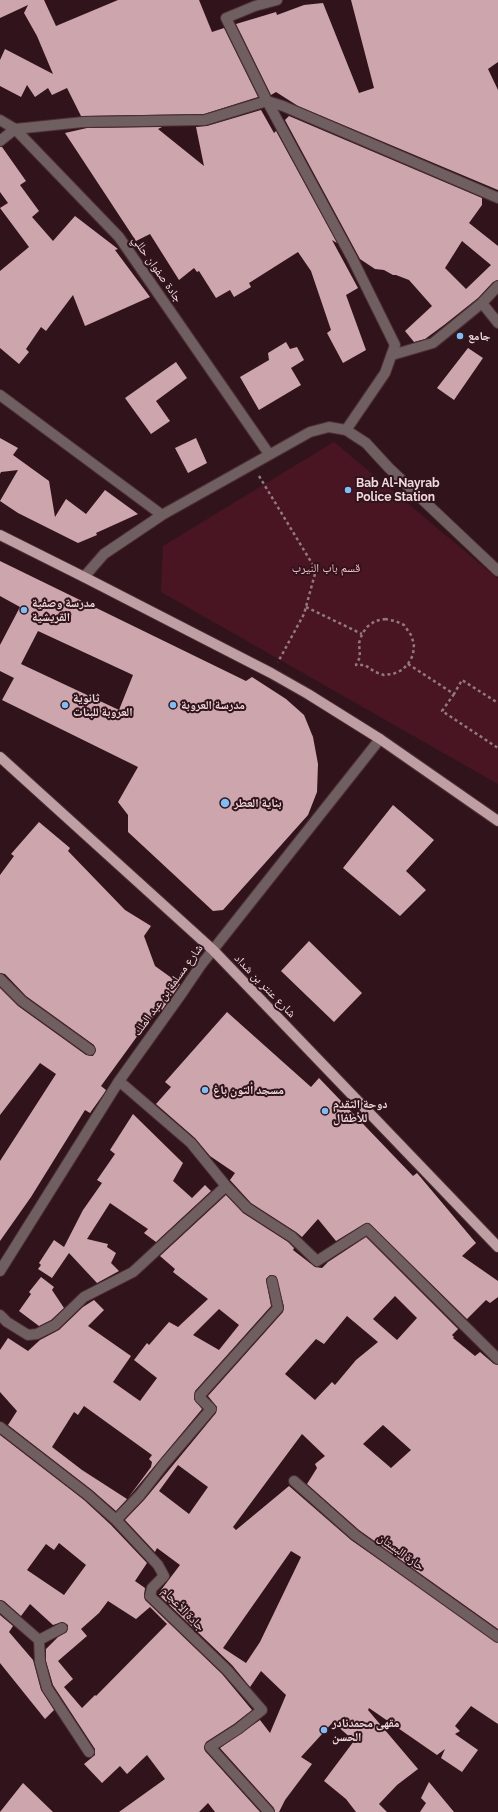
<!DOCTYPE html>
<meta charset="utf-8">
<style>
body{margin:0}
canvas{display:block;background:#31141b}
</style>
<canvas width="498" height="1812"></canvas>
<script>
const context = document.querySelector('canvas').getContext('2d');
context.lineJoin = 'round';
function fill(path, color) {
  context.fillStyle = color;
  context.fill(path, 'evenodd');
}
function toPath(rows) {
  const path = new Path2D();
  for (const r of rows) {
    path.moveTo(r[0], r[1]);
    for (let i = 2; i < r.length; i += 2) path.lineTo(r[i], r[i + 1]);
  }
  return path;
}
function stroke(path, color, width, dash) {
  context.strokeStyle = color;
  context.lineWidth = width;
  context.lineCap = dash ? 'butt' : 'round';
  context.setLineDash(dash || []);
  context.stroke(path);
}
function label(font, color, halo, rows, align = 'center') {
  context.font = font + ' Raleway,"Noto Naskh Arabic",sans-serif';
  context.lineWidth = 4;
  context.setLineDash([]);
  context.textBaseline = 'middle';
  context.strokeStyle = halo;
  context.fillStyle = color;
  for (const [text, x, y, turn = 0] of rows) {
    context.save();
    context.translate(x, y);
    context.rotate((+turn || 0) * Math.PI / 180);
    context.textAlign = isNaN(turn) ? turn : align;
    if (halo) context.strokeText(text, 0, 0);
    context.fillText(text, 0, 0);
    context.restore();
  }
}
fill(toPath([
 [334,442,498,579,498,784,161,592,163,546]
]), '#491523');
fill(toPath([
 [0,0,44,0,56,26,118,0,199,0,212,32,224,28,258,97,204,114,81,116,67,88,52,95,48,88,35,97,27,85,21,97,0,86,0,60,5,49,53,74,37,36,24,13,28,5,0,18],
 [351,0,498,0,498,62,488,69,498,90,498,190,298,106,276,92,271,95,236,24,276,12,277,15,304,5,323,3,359,93,374,88],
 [261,110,274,133,276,131,337,243,332,240,358,288,346,295,366,350,343,363,327,333,331,330,311,271,298,252,249,283,251,287,234,297,230,290,216,298,199,271,197,272,194,268,179,280,150,234,136,241,65,133,87,128,162,127,158,129,204,166,196,127,207,126],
 [289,116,482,198,482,205,469,223,498,246,498,280,493,282,478,298,444,325,425,339,414,342,405,331,432,306,409,280,396,275,393,275,384,270,375,269,360,259,285,120],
 [462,241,491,265,466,289,445,268],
 [0,147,2,147,26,181,20,185,39,211,32,217,53,241,75,216,118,249,115,250,150,297,85,326,73,295,46,331,41,327,26,349,29,352,19,364,0,348,0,271,29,247,0,208,8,203,0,192],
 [286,342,290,349,297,347,304,360,291,368,301,385,259,410,240,377,269,360,268,353],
 [468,348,483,358,454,400,437,388],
 [176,362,187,378,156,401,170,421,151,434,125,398],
 [0,438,18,448,13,455,49,481,55,517,66,499,86,514,105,490,138,514,96,533,97,535,78,543,18,513,0,501,18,470,1,472,0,474],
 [196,438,207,463,188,473,175,448],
 [0,561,246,681,252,677,286,699,304,715,313,737,318,764,317,792,308,815,223,910,213,911,128,832,128,815,118,802,138,767,2,700,14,678,0,671,0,645,20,607,0,596],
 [38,631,133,675,119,710,21,664],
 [393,805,434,840,406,871,426,890,400,916,343,868],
 [39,822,70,848,68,851,125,910,151,926,144,936,155,966,180,984,162,1010,159,1008,150,1021,149,1020,101,1086,106,1090,105,1092,90,1113,85,1110,31,1197,0,1241,0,1161,56,1074,40,1063,0,1115,0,988,18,1006,86,1055,93,1056,96,1050,94,1045,26,996,5,974,0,973,0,875,14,856,11,854],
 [309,941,362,993,334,1022,281,971],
 [227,1012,311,1087,319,1078,413,1176,417,1173,476,1243,462,1256,498,1281,498,1297,490,1303,486,1300,467,1319,369,1223,364,1224,336,1241,318,1219,302,1237,296,1232,251,1203,230,1180,235,1173,210,1156,195,1138,156,1104,171,1087,165,1082],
 [133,1114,183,1163,173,1181,192,1198,205,1185,211,1191,156,1242,144,1233,148,1229,110,1203,87,1239,108,1244,107,1247,116,1253,111,1263,119,1271,97,1283,69,1253,52,1278,38,1269,41,1265,39,1263,54,1240,64,1247,83,1210,102,1183,97,1180,115,1154,110,1150],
 [226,1195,243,1213,288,1242,294,1248,293,1250,315,1267,322,1268,328,1262,366,1237,458,1329,452,1335,454,1337,453,1338,475,1356,480,1352,494,1364,498,1365,498,1629,359,1530,307,1484,317,1468,315,1464,325,1456,302,1434,233,1527,236,1530,289,1486,351,1540,498,1643,498,1724,471,1706,455,1726,460,1731,455,1734,478,1750,462,1772,441,1758,445,1749,437,1755,369,1708,368,1710,418,1769,397,1785,379,1804,387,1812,356,1812,346,1799,324,1781,354,1741,333,1722,301,1757,312,1764,285,1800,279,1812,275,1812,274,1808,220,1748,260,1720,270,1733,286,1695,261,1671,250,1687,232,1665,158,1594,180,1565,157,1548,155,1552,125,1520,145,1499,216,1413,217,1407,208,1396,283,1312,284,1307,276,1276,270,1275,266,1279,271,1306,195,1391,194,1399,202,1409,128,1498,151,1467,152,1462,149,1459,152,1455,84,1406,78,1415,74,1412,52,1447,82,1470,127,1499,116,1511,92,1490,8,1425,17,1411,0,1392,0,1350,8,1338,28,1351,40,1340,59,1330,83,1307,94,1300,104,1310,88,1326,131,1356,113,1382,140,1401,157,1378,134,1360,147,1343,149,1345,169,1322,178,1327,208,1299,173,1272,175,1269,160,1256],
 [395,1296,417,1318,397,1340,373,1319],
 [219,1309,239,1325,219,1350,193,1335],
 [347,1316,378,1342,356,1360,335,1385,332,1382,315,1400,285,1374,316,1339,324,1344],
 [383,1425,411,1450,391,1468,363,1444],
 [178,1465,208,1487,189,1514,159,1491],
 [291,1551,301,1557,260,1642,246,1663,223,1648],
 [41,1277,54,1287,52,1290,64,1308,51,1320,39,1326,19,1311,31,1294,29,1292],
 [0,1435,84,1500,111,1525,147,1563,135,1581,145,1588,144,1595,145,1600,222,1674,252,1710,234,1724,206,1742,204,1748,205,1751,260,1812,215,1812,208,1803,199,1812,119,1812,165,1779,147,1755,127,1774,120,1766,102,1783,84,1764,95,1755,95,1749,53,1685,46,1661,46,1649,58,1637,67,1632,68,1625,62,1622,53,1625,30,1604,21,1616,4,1601,0,1600],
 [59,1543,86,1565,64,1595,27,1570,46,1544,54,1550],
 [108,1601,136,1619,150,1607,167,1624,96,1696,95,1695,82,1708,64,1687,73,1679,58,1661,87,1636,81,1629,99,1613],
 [0,1615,13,1626,9,1632,33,1660,41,1690,54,1710,45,1719,0,1663],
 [429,1782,454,1812,420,1812,426,1803,421,1798],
 [23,1783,53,1812,0,1812]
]), '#cda5ac');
const minor = toPath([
 [267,101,352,258,395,345,385,373,346,430],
 [267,101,283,106,498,198],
 [0,120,15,129,119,237,269,454],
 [0,141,15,129,83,122,205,120,267,101,226,18,255,6,277,0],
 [482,303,498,323],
 [392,355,433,343,482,303,498,286],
 [0,395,162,515],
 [84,577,104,554,162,515,310,432,329,427,346,430,366,443,389,468,498,571],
 [0,979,22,1001,90,1050],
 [119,1081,191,1143,226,1186,247,1208,292,1237,317,1261,367,1229,498,1359],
 [0,1271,119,1081,182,993,201,965,380,739],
 [0,1315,7,1322,28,1335,37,1334,55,1325,84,1297,133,1272,226,1186],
 [0,1427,88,1495,116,1520,158,1565,164,1576,152,1588,150,1596,227,1670,262,1710,238,1729,210,1747,269,1812],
 [294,1481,355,1535,498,1637],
 [116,1520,140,1495,164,1464,211,1409,200,1398,200,1395,278,1308,272,1281],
 [0,1606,39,1640,40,1662,47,1688,89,1752],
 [39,1640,62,1628]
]);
const major = toPath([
 [0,535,84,577,271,673,308,694,380,739,498,821],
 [0,757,213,950,498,1247]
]);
stroke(minor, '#4c3036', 12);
stroke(major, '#4c3036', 12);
stroke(toPath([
 [259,476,316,570,304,614,278,662],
 [306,607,362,634],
 [385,619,395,621,404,625,411,635,414,644,413,655,408,664,402,670,393,674,384,675,375,672,365,665,356,665,360,657,359,643,362,634,367,627,375,621,385,619],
 [408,664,454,694,462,680,498,703],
 [454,694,442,711,498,748]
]), '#92797e', 2.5, [3, 3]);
stroke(minor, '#6f5f61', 10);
stroke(major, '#c09fa4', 10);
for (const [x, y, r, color] of [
 [460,336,4,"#7dbef9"],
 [348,490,4,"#7dbef9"],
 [24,610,4,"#7dbef9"],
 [65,705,4,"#7dbef9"],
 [173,705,4,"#7dbef9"],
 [225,803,5,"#7dbef9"],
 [205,1090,4,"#7dbef9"],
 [325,1111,4,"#7dbef9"],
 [324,1730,4,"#7dbef9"]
]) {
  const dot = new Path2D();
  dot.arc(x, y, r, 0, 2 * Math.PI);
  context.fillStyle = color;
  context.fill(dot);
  stroke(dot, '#31141b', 1.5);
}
label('12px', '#efdadd', '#31141b', [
 ["جادة صفوان حللي",157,269,55],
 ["شارع عنتر بن شداد",265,986,46],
 ["شارع مسلمة بن عبد الملك",168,990,-54],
 ["حارة البستان",401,1552,36],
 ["جادة الأعجام",183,1609,46]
]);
label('bold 12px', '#efdadd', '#31141b', [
 ["جامع",468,336],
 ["Bab Al-Nayrab",356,483],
 ["Police Station",356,497],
 ["مدرسة وصفية",32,603],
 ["القريشية",32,617],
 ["ثانوية",73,698],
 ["العروبة للبنات",73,712],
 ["مدرسة العروبة",181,705],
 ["بناية العطر",234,803],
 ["مسجد ألتون باغ",213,1090],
 ["دوحة التقدم",333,1104],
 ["للأطفال",333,1118],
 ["مقهى محمدنادر",332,1723],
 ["الحسن",332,1737]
], 'left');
label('12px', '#fbbbc6', '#31141b', [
 ["قسم باب النيرب",326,568]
]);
</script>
